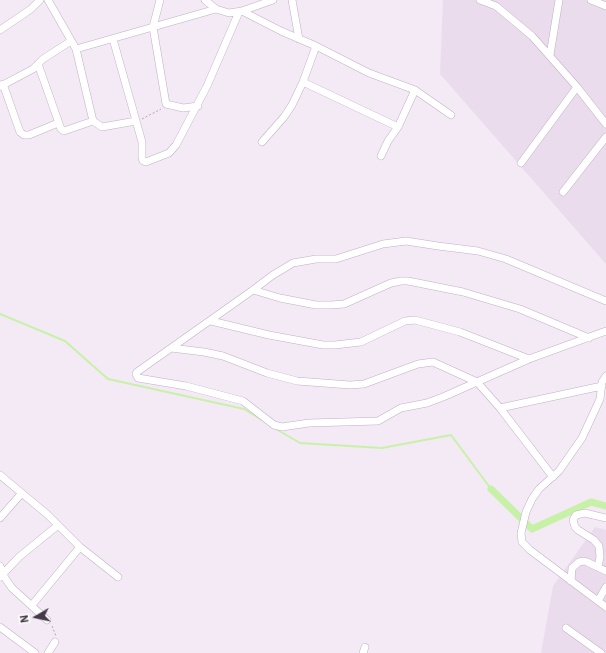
<!DOCTYPE html>
<style>
body{margin:0}
#map{position:relative;width:606px;height:653px;overflow:hidden;background:#f3eaf5;font-family:"IBM Plex Sans",sans-serif}
canvas{display:block}
.north{position:absolute;left:16px;top:597px;width:40px;height:40px;-webkit-text-stroke:3px #fff;paint-order:stroke;rotate:261deg;font-size:11px;font-weight:700;line-height:16px;text-align:center;color:#453849}
.north::after{content:'';display:block;margin:auto;width:14px;height:18px;background:#453849;clip-path:polygon(50% 0,100% 100%,50% 72%,0 100%)}
</style>
<div id="map">
<canvas width="606" height="653"></canvas>
<div class="north">N</div>
</div>
<script>
const context = document.querySelector('canvas').getContext('2d');
context.lineJoin = 'round';
function fill(path, color) {
  context.fillStyle = color;
  context.fill(path, 'evenodd');
}
function toPath(rows) {
  const path = new Path2D();
  for (const r of rows) {
    path.moveTo(r[0], r[1]);
    for (let i = 2; i < r.length; i += 2) path.lineTo(r[i], r[i + 1]);
  }
  return path;
}
function stroke(path, color, width, dash) {
  context.strokeStyle = color;
  context.lineWidth = width;
  context.lineCap = dash ? 'butt' : 'round';
  context.setLineDash(dash || []);
  context.stroke(path);
}
fill(toPath([
 [443,0,606,0,606,264,440,74],
 [595,527,606,530,606,653,541,653,553,586]
]), '#eadced');
stroke(toPath([
 [0,314,65,341,108,379,244,409,262,420],
 [276,429,300,443,382,448,451,435,491,489]
]), '#c8f1a8', 2);
stroke(toPath([
 [491,489,532,529,591,502,606,506]
]), '#c8f1a8', 7);
const minor = toPath([
 [48,0,76,49,93,121,102,127,136,121],
 [160,0,153,27,166,104,183,108,198,106],
 [205,0,216,9,229,13,242,11,273,0],
 [292,0,299,39],
 [480,0,496,6,532,36,577,87,606,124],
 [591,0,606,6],
 [242,11,281,31,316,46,369,73,415,90,451,115],
 [0,30,31,9,40,0],
 [113,39,142,142,142,158,143,161,146,162,169,153,176,145,207,86,239,12],
 [76,49,216,9],
 [550,55,559,0],
 [38,64,61,129,64,131,93,121],
 [303,82,398,127],
 [3,84,20,132,24,135,29,135,58,123],
 [1,86,33,69,43,59,71,41],
 [262,142,284,117,292,105,303,82,316,46],
 [381,156,388,141,398,127,415,90],
 [521,163,577,87],
 [563,192,606,137],
 [253,290,273,275,293,263,316,259,336,259,383,244,406,241,438,246,478,251,506,259,606,301],
 [211,321,269,335,323,345,335,345,361,342,405,321,415,320,460,332,529,359],
 [171,348,137,372,136,374,138,378,186,386,243,401,274,425,282,427,309,423,378,421,401,408,427,403,443,397,529,359,606,331],
 [606,376,602,382,600,399,582,438,559,471,539,489,532,499,526,512,521,533,522,542,530,550,606,607],
 [500,408,602,386],
 [0,475,48,515,80,547,118,577],
 [553,477,500,408,477,382,433,362,418,364,364,384,350,385,297,381,267,373,223,356,204,352,171,348,253,290,280,298,316,305,331,305,344,304,391,283,401,281,408,281,463,292,520,309,589,338],
 [0,518,21,494],
 [0,566,5,578,12,588,47,620],
 [598,567,600,557,599,546,594,540,578,530,575,527,573,520,576,515,585,513,606,518],
 [0,577,19,557,57,526],
 [571,581,572,568,579,562,584,561,587,562,606,571],
 [598,601,606,587],
 [32,605,80,547],
 [0,627,35,653],
 [566,628,601,653],
 [48,653,55,642],
 [363,653,365,647]
]);
stroke(minor, '#c0b0c4', 8);
stroke(toPath([
 [142,119,161,109],
 [52,626,56,636]
]), '#bb9ec3', 1, [2, 2]);
stroke(minor, '#fff', 7);
</script>
